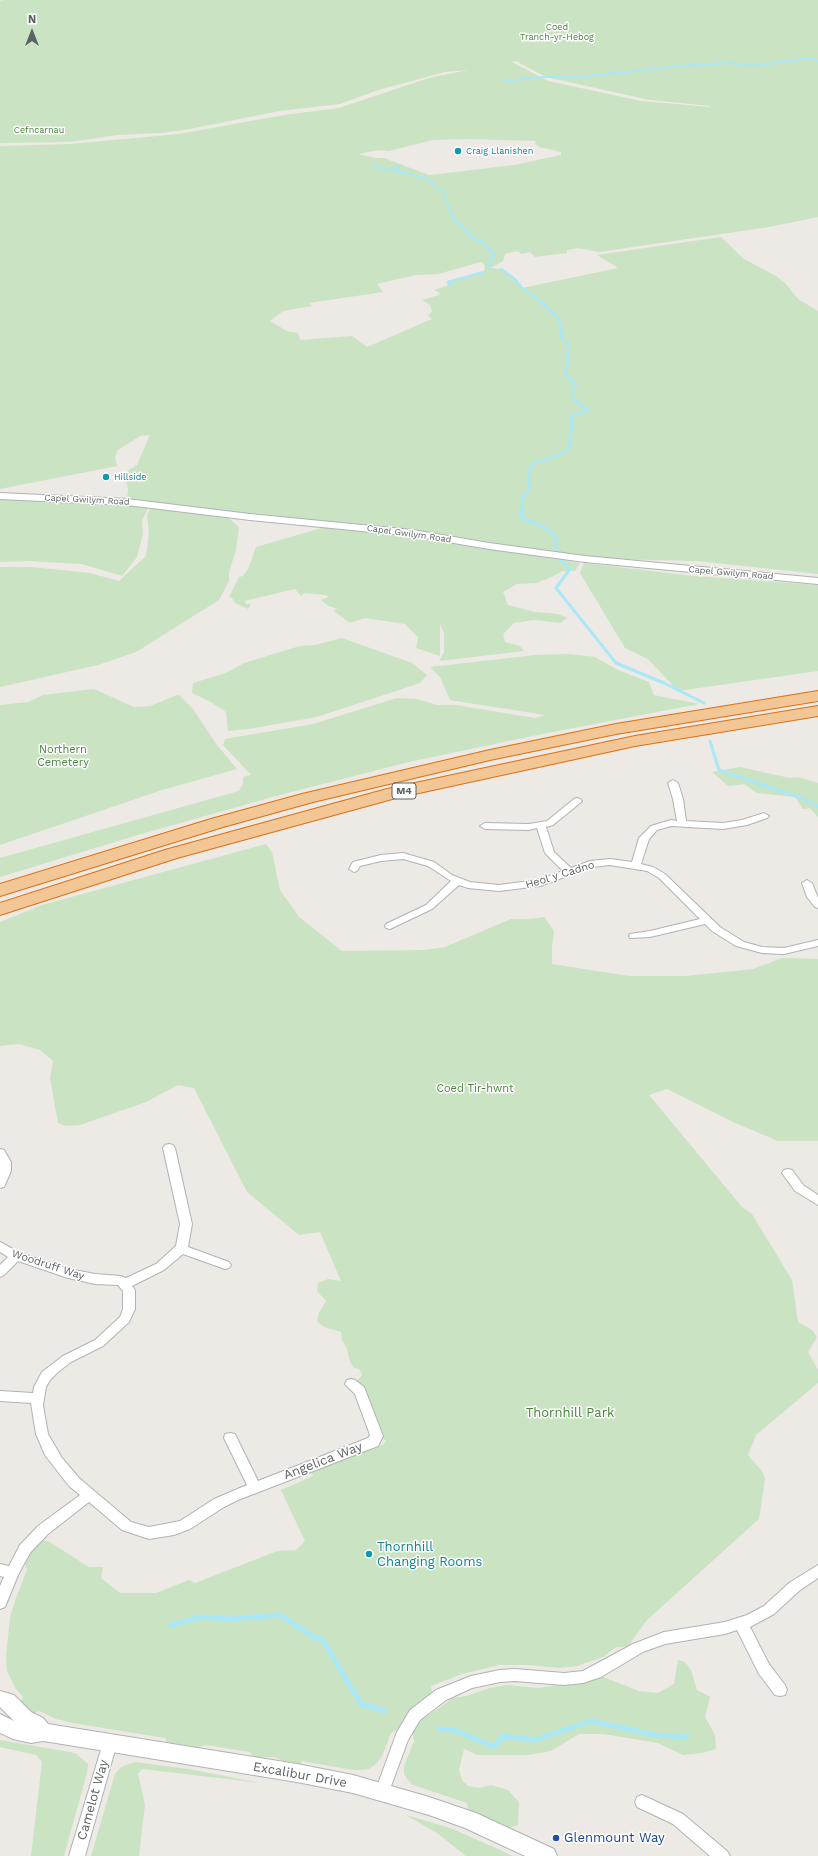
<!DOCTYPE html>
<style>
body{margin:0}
#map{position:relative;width:818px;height:1856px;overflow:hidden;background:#ede9e4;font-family:"Work Sans",sans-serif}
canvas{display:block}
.north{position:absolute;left:12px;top:12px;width:40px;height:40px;-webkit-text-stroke:3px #fff;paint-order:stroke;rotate:0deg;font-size:11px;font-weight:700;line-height:16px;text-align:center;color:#5c6163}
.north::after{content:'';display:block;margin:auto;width:14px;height:18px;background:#5c6163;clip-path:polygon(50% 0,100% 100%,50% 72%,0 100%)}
</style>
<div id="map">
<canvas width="818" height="1856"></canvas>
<div class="north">N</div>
</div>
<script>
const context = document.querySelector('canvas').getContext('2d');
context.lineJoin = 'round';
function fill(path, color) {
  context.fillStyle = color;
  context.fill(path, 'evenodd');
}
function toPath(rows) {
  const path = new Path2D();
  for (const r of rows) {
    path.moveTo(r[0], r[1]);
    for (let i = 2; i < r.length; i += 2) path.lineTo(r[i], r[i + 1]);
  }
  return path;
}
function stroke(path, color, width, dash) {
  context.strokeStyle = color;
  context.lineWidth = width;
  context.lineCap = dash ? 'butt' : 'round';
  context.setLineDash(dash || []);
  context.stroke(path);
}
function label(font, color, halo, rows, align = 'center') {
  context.font = font + ' "Work Sans",sans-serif';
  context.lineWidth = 3;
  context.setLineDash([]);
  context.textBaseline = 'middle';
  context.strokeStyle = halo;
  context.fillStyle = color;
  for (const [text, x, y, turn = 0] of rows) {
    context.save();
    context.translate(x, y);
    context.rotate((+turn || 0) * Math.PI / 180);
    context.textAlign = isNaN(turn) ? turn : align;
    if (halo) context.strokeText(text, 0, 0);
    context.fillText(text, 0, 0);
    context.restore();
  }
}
fill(toPath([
 [4,0,818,0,818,217,769,227,599,252,578,248,567,250,567,253,535,257,530,252,522,254,517,251,505,254,503,261,491,268,501,269,515,279,522,288,618,268,597,255,721,237,744,259,776,276,786,284,798,299,818,311,818,574,697,561,610,559,340,524,127,500,128,489,124,473,137,465,150,435,140,436,118,450,115,457,117,466,0,489,0,146,70,144,179,134,284,115,339,108,429,78,468,70,445,72,378,90,340,104,280,111,190,129,161,133,118,135,69,142,0,143,0,1],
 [516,61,546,77,650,100,710,106,710,107,641,101,548,81,512,62],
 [467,139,536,141,535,144,539,147,561,152,561,155,514,165,429,175,384,158,375,158,358,154,378,150,389,151,433,140],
 [481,262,485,265,484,272,474,276,448,282,449,285,434,290,440,293,439,295,422,300,430,305,432,311,428,316,432,319,367,347,352,336,300,340,298,333,287,331,270,321,283,311,312,306,309,303,383,292,377,284,385,282,417,275,438,274],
 [0,499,57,500,149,506,142,521,143,534,137,557,122,576,82,564,28,561,0,562],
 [152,507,226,516,239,527,236,550,229,572,229,581,219,600,136,652,98,665,0,687,0,567,30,567,61,570,90,573,119,581,146,556,149,533,147,514],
 [325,527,408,535,580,563,575,571,562,571,552,577,536,583,517,584,503,592,508,605,535,612,558,614,567,618,560,623,534,620,514,623,503,634,505,642,520,646,524,651,439,661,444,652,444,633,440,624,440,656,416,648,418,637,405,624,365,618,350,623,334,611,337,609,327,605,321,600,328,597,326,595,305,593,301,596,295,589,244,601,246,604,251,604,248,609,235,603,233,599,229,597,239,577,243,576,248,569,256,547],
 [584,563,693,576,818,585,818,671,678,691,648,659,625,648,580,573],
 [342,638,412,663,427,675,420,683,317,717,248,729,228,731,226,712,209,701,192,693,193,683,226,673,244,663,300,646,315,645],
 [570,654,595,657,618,670,649,682,654,695,699,704,537,735,409,762,276,796,138,835,0,877,0,858,239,791,243,784,243,777,251,775,223,745,225,739,313,724,397,698,417,699,437,705,456,705,535,718,545,715,450,700,440,677,430,667,536,655],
 [94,689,134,707,150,706,177,695,179,695,193,709,217,745,237,769,162,790,0,845,0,705,28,702,43,695],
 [740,767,790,778,798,777,818,783,818,817,810,808,803,809,795,797,757,793,744,784,728,786,712,772],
 [266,844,272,852,280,890,299,917,342,951,424,950,445,947,511,919,530,919,544,917,554,931,552,947,552,964,629,976,687,976,753,969,782,958,818,959,818,1141,778,1141,733,1122,667,1089,649,1095,742,1207,752,1214,792,1280,798,1322,812,1330,817,1337,808,1352,818,1370,818,1383,756,1435,748,1455,761,1470,765,1478,759,1519,647,1620,629,1645,625,1647,616,1647,603,1657,577,1666,560,1668,528,1665,500,1665,462,1674,431,1686,432,1692,416,1712,429,1715,453,1698,466,1696,490,1688,507,1685,539,1688,603,1677,639,1691,658,1693,674,1684,678,1660,685,1662,691,1670,697,1690,710,1697,705,1717,715,1735,716,1749,702,1753,683,1755,658,1743,603,1734,579,1734,551,1751,528,1755,477,1755,464,1749,459,1770,462,1780,468,1786,479,1788,491,1785,508,1790,519,1802,518,1825,507,1829,469,1812,467,1803,413,1785,408,1780,404,1774,404,1766,414,1741,412,1729,401,1728,391,1733,382,1756,377,1763,369,1769,362,1770,353,1770,302,1761,300,1764,291,1764,274,1757,254,1758,250,1752,206,1745,199,1747,190,1746,167,1742,165,1738,72,1723,56,1719,39,1711,31,1714,22,1708,21,1701,23,1697,16,1689,7,1671,6,1658,10,1617,16,1598,27,1570,23,1558,41,1540,48,1541,89,1567,103,1567,101,1578,120,1593,156,1593,189,1580,195,1583,267,1555,278,1551,296,1550,305,1541,281,1490,313,1476,311,1472,372,1447,383,1445,386,1441,374,1431,356,1382,362,1375,359,1369,354,1368,350,1362,347,1349,342,1340,341,1332,324,1327,317,1321,319,1313,326,1301,317,1291,318,1283,328,1279,341,1281,320,1232,299,1235,247,1192,194,1088,178,1085,146,1102,80,1125,66,1126,58,1123,50,1078,53,1061,40,1050,19,1044,0,1046,0,922,42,905],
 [0,1740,75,1753,88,1764,87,1773,64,1856,31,1856,42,1762,36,1755,0,1747],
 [135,1762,188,1769,261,1783,142,1769,138,1774,145,1805,139,1856,91,1856,115,1774,121,1767],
 [406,1815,453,1829,513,1856,466,1856,437,1833]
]), '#cae3c2');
stroke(toPath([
 [504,81,542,77,587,76,690,65,730,63,753,66,808,58,818,60],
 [374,163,375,168,394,170],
 [398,165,400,167,395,169,396,171,426,178,444,193,444,198,450,207,453,219]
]), '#aae7f7', 2);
stroke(toPath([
 [453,218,476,240,485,243,486,247,495,254,490,261,490,268],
 [501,269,515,279,522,288,539,300,559,319,562,339,569,344,567,367,565,371,566,376,576,384,572,390,573,399,588,410,571,416,572,425,569,449,554,457,534,463,529,470,529,490,523,497],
 [449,285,448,282,484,272]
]), '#aae7f7', 2.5);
stroke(toPath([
 [523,496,521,517,542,526,556,536,556,553],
 [560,559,570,569,556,588,616,663,664,683,704,703],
 [710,741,719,770,798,797,818,806]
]), '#aae7f7', 3);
stroke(toPath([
 [171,1625,201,1617,230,1619,280,1615,315,1638,322,1639,361,1704,385,1711],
 [439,1729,454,1730,494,1747,503,1736,535,1740,591,1721,655,1735,687,1737]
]), '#aae7f7', 5);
const minor = toPath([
 [673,780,678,783,683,799,686,821,723,823,742,820,764,813,769,816,767,818,747,825,723,829,671,826,657,830,649,839,641,864,653,867,665,874,720,927,744,942,762,947,784,948,818,940,818,946,784,954,762,953,736,946,712,931,705,924,650,937,630,938,629,936,630,934,650,931,700,919,659,878,647,871,610,865,592,867,540,886,499,891,468,888,459,885,432,909,390,929,386,928,385,926,386,924,426,905,451,881,428,866,403,859,381,861,360,866,357,871,354,872,349,869,353,862,381,855,403,853,434,862,452,875,470,882,499,885,538,880,563,871,545,853,537,828,529,830,485,829,480,826,485,823,529,824,547,821,574,799,577,798,580,799,582,801,580,803,553,825,546,827,554,852,571,868,590,861,610,859,632,862,639,838,651,826,671,820,677,821,673,799,668,783,673,780],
 [807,880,812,883,818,898,818,908,815,907,807,897,802,883,807,880],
 [169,1144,173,1145,175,1148,192,1224,188,1247,229,1262,231,1265,229,1268,225,1269,183,1254,164,1270,132,1286,135,1290,135,1309,129,1322,103,1346,71,1362,58,1372,50,1380,46,1387,43,1405,48,1434,62,1458,79,1478,131,1522,149,1527,180,1521,214,1499,247,1485,224,1438,225,1434,230,1433,235,1434,258,1481,368,1438,370,1435,355,1394,345,1384,347,1380,351,1379,355,1380,364,1387,383,1436,378,1446,238,1500,224,1507,190,1529,174,1535,149,1539,122,1530,89,1502,48,1534,30,1553,18,1575,5,1607,0,1609,0,1586,4,1577,0,1576,0,1564,9,1566,20,1545,38,1526,80,1495,69,1486,45,1455,36,1434,31,1403,0,1401,0,1391,33,1393,34,1387,42,1372,63,1356,95,1340,120,1317,123,1309,123,1291,118,1285,95,1284,68,1278,18,1261,4,1275,0,1277,0,1265,8,1257,0,1252,0,1242,20,1253,69,1269,95,1274,121,1276,126,1278,156,1264,176,1246,180,1224,163,1148,165,1145,169,1144],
 [0,1149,4,1150,11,1162,11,1171,4,1187,0,1188,0,1149],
 [788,1169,792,1170,803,1185,818,1195,818,1205,795,1191,782,1173,784,1170,788,1169],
 [818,1565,818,1578,799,1591,774,1614,750,1627,769,1664,785,1685,787,1690,785,1695,780,1696,775,1695,759,1674,737,1630,725,1634,665,1644,643,1652,601,1677,583,1683,564,1685,515,1681,500,1682,472,1688,446,1700,420,1720,408,1740,387,1797,382,1799,377,1797,375,1792,397,1732,410,1710,436,1690,471,1676,500,1670,515,1669,564,1673,583,1671,633,1644,664,1632,725,1622,747,1615,764,1606,789,1583,818,1565],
 [110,1736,115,1738,117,1743,85,1856,69,1856,103,1743,105,1738,110,1736],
 [642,1795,683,1814,727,1851,730,1856,710,1856,673,1824,637,1807,635,1802,637,1797,642,1795]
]);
const tertiary = toPath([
 [0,493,127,499,250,514,413,530,489,543,585,556,818,578,818,584,585,562,489,549,413,536,250,520,127,505,0,499,0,493],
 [0,1691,14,1695,31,1712,43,1718,48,1724,297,1764,353,1775,429,1797,476,1813,554,1849,557,1856,525,1856,465,1828,429,1815,353,1793,297,1782,56,1743,43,1741,31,1743,13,1739,0,1733,0,1714,14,1721,0,1707,0,1691]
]);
const motorway = toPath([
 [818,691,818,701,616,734,490,760,313,802,223,827,0,896,0,884,211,819,302,794,490,750,616,724,818,691],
 [818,706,818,716,635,746,396,798,177,858,0,915,0,903,165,850,387,789,635,736,818,706]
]);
stroke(minor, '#afb3b5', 2);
stroke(tertiary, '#afb3b5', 2);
stroke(motorway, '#dd7014', 2);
fill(minor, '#fff');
fill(tertiary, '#fff');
fill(motorway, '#f3c695');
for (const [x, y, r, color] of [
 [458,151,4,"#0f9aa8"],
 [106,477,4,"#0f9aa8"],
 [369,1554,4,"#0f9aa8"],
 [556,1838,4,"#1a4fb4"]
]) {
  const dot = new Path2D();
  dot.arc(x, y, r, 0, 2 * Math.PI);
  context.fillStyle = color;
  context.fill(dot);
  stroke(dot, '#fff', 1.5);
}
label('9px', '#49813d', '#fff', [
 ["Coed",557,27],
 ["Tranch-yr-Hebog",557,37],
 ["Cefncarnau",39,130]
]);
label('9px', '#0d838f', '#fff', [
 ["Craig Llanishen",466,151],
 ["Hillside",114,477]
], 'left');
label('9px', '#5c6163', '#fff', [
 ["Capel Gwilym Road",87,500,3],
 ["Capel Gwilym Road",409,534,8],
 ["Capel Gwilym Road",731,573,5]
]);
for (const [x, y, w] of [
 [404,791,24]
]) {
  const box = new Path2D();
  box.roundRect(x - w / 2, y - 8, w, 16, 3);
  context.fillStyle = '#fff';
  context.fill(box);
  stroke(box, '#5c6163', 1);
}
label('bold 10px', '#5c6163', null, [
 ["M4",404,791]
]);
label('11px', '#49813d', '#fff', [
 ["Northern",63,750],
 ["Cemetery",63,763],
 ["Coed Tir-hwnt",475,1089]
]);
label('11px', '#5c6163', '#fff', [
 ["Heol y Cadno",560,875,-17],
 ["Woodruff Way",48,1265,18]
]);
label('13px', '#49813d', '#fff', [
 ["Thornhill Park",570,1413]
]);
label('13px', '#5c6163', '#fff', [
 ["Angelica Way",323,1461,-21],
 ["Excalibur Drive",300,1775,10],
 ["Camelot Way",93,1800,-74]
]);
label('13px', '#0d838f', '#fff', [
 ["Thornhill",377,1547],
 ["Changing Rooms",377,1562]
], 'left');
label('13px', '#164399', '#fff', [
 ["Glenmount Way",564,1838]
], 'left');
</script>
